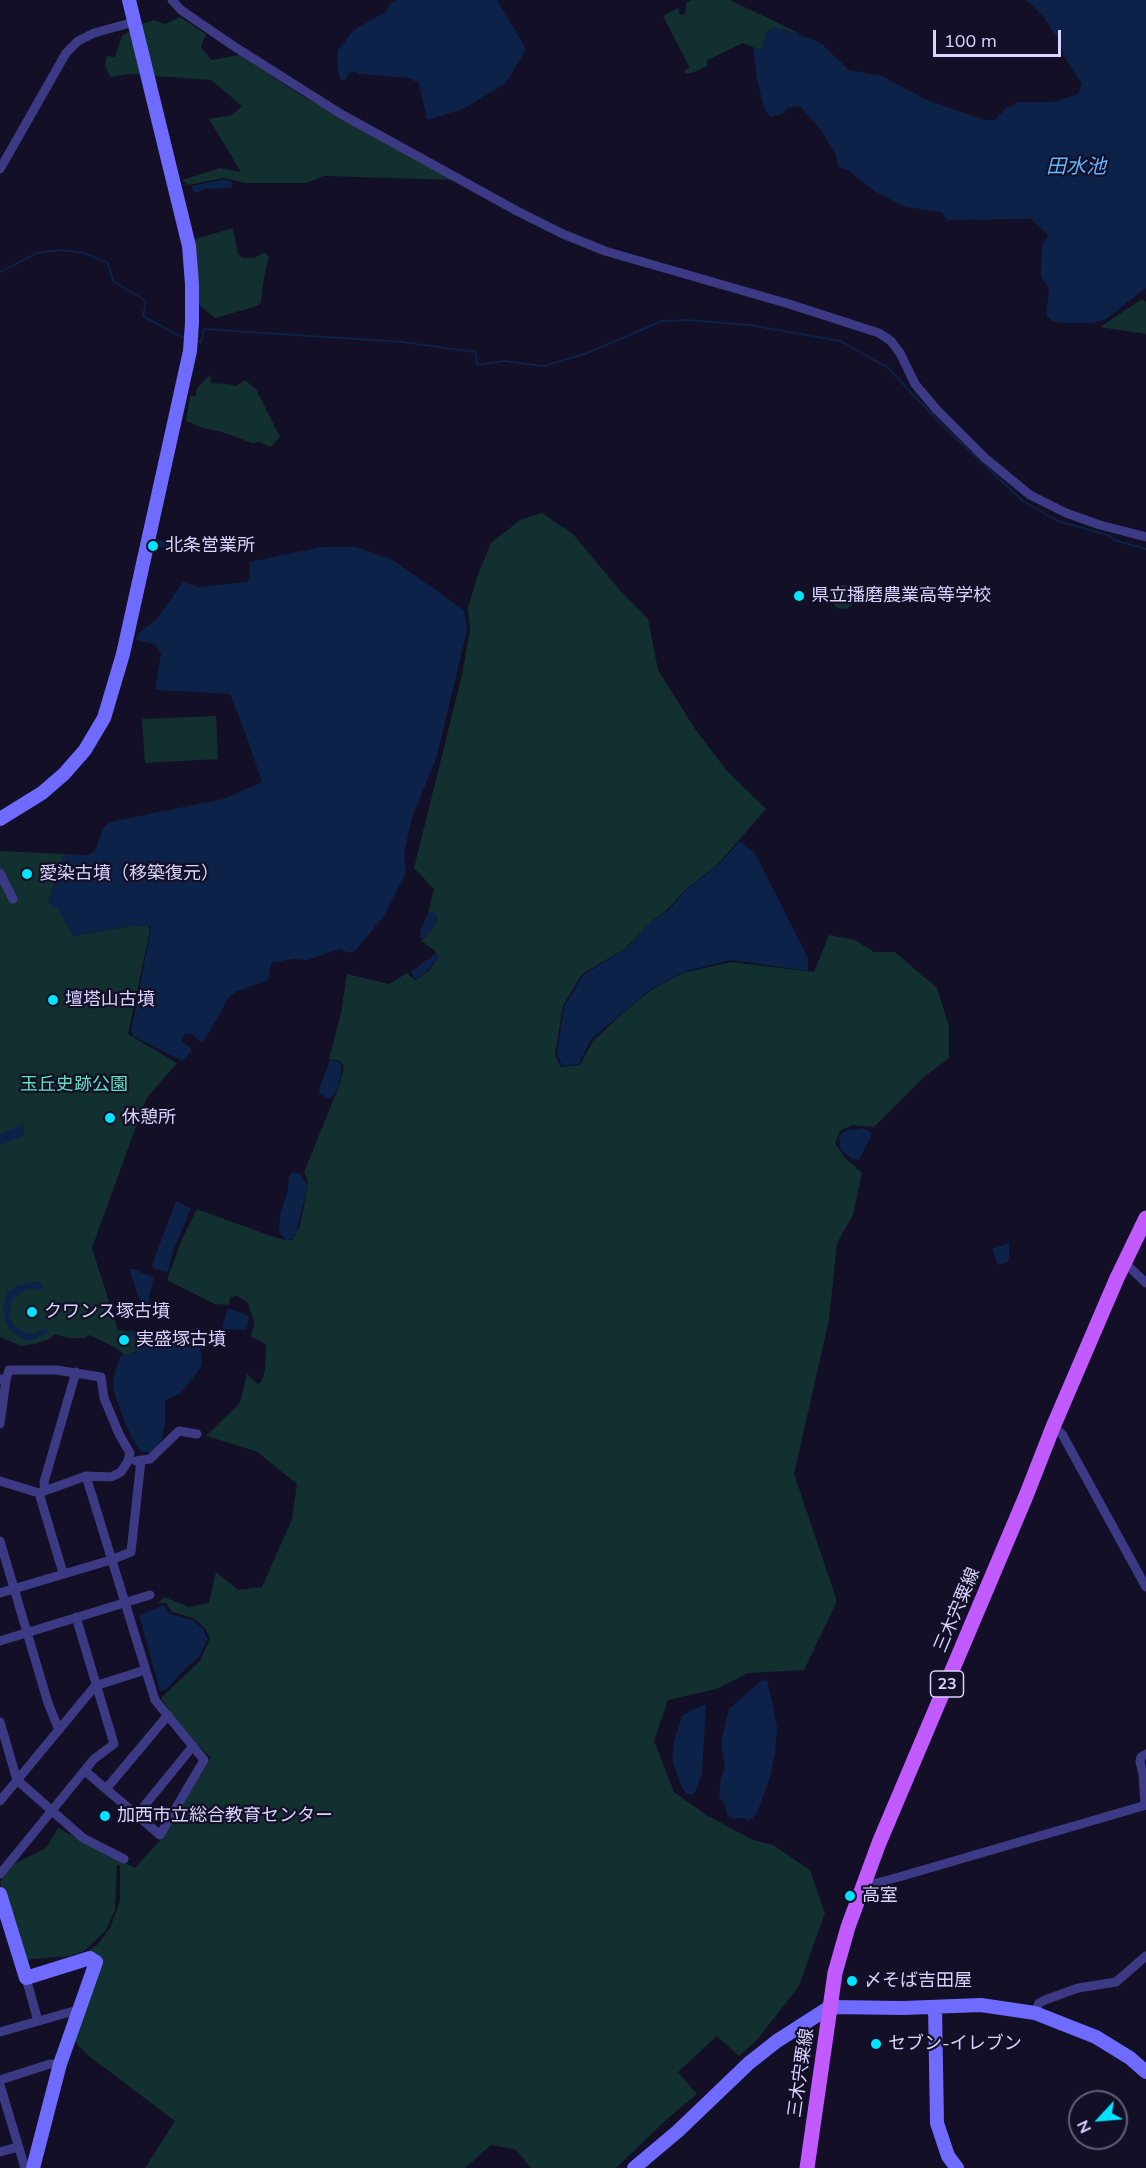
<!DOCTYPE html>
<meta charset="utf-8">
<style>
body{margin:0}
#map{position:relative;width:1146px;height:2168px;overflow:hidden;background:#130f26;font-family:Mulish,sans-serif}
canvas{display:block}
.north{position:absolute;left:1068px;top:2090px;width:60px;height:60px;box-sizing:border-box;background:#130f26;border:2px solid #625e7d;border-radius:50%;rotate:244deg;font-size:16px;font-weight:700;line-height:24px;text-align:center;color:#d9d4ff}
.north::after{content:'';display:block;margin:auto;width:21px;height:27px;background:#00e5ff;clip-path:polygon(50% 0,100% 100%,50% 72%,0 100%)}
.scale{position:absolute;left:933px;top:30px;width:128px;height:27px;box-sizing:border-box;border:3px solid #d9d4ff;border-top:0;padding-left:8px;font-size:18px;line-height:21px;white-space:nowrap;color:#d9d4ff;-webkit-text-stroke:4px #130f26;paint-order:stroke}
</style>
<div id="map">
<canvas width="1146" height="2168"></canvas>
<div class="north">N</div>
<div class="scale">100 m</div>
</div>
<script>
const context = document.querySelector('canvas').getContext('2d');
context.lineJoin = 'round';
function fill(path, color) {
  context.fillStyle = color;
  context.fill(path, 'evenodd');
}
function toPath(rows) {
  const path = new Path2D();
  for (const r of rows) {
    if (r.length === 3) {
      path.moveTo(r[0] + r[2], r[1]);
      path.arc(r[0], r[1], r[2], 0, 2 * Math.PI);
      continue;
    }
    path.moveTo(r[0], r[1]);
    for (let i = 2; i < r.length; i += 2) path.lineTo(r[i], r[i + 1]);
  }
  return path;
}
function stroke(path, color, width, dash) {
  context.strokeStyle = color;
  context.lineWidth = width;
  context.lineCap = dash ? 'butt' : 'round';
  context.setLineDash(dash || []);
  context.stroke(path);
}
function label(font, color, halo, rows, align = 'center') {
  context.font = font + ' Mulish,"Noto Sans JP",sans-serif';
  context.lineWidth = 4.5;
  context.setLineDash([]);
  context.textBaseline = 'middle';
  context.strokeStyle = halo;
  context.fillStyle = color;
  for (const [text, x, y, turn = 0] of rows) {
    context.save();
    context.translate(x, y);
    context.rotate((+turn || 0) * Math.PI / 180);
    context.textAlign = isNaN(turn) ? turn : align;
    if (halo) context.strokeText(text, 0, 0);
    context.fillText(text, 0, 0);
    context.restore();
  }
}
fill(toPath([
 [691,0,730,0,803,35,774,28,767,31,762,50,743,43,707,60,707,66,695,72,686,74,684,70,690,68,663,16,678,8,680,15,685,14,686,3],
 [180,17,206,34,201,47,211,60,240,55,304,97,454,180,324,176,306,183,245,183,224,178,188,185,182,180,220,168,241,172,209,119,232,115,242,106,211,80,129,74,110,77,105,65,107,56,115,57,122,36,140,25,154,20,165,24],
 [233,228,238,253,242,258,254,258,264,253,269,256,264,277,261,303,254,307,215,318,197,303,195,239],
 [1142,299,1146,302,1146,334,1100,327],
 [210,375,211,383,228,384,236,386,245,380,256,389,280,437,273,445,270,447,260,442,252,443,222,432,203,428,186,421,190,396,196,396,197,388],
 [542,513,573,534,622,593,648,619,658,670,695,729,728,772,766,809,718,864,684,891,667,910,654,919,625,949,582,974,563,1006,555,1055,561,1067,580,1065,593,1041,623,1013,651,990,683,973,731,962,814,972,829,935,855,940,874,952,895,952,937,988,949,1026,949,1058,924,1077,874,1127,852,1125,840,1131,835,1143,845,1158,862,1173,853,1215,837,1243,829,1320,794,1474,837,1601,804,1670,748,1673,716,1689,668,1700,654,1741,674,1792,708,1816,753,1840,773,1845,810,1870,825,1913,799,1986,757,2040,739,2056,717,2036,678,2072,697,2094,665,2121,616,2168,531,2168,515,2149,491,2145,465,2168,145,2168,175,2121,85,2053,71,2037,88,1982,87,1952,98,1944,110,1928,120,1901,120,1866,117,1865,115,1910,106,1930,84,1951,69,1956,24,1960,0,1882,10,1866,46,1848,58,1828,135,1868,161,1839,211,1758,183,1730,161,1698,200,1661,210,1639,205,1628,193,1618,172,1612,166,1603,158,1603,164,1597,189,1607,209,1603,216,1572,238,1590,262,1587,292,1519,297,1484,256,1451,206,1436,240,1403,247,1374,258,1384,261,1382,265,1371,266,1344,250,1336,255,1325,248,1303,237,1296,230,1297,229,1305,215,1304,167,1280,182,1239,197,1209,268,1235,286,1240,292,1240,300,1226,307,1190,308,1182,304,1172,340,1084,344,1066,340,1061,329,1059,341,1013,347,974,389,984,407,973,415,980,429,971,439,957,434,950,421,941,431,932,437,919,436,915,432,912,428,913,434,889,414,868,462,675,470,630,468,608,477,577,491,543,520,520],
 [843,597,12],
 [216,716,218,759,145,763,142,719],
 [0,851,64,854,48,902,58,908,73,936,130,926,148,926,150,930,128,1034,177,1063,146,1099,92,1248,118,1330,126,1331,136,1338,136,1340,143,1343,142,1348,127,1356,114,1347,89,1335,85,1338,69,1338,54,1334,51,1338,35,1344,21,1346,0,1337]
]), '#12302f');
fill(toPath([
 [398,0,497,0,526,49,506,83,463,109,427,120,419,83,408,78,359,74,355,71,348,74,346,80,341,80,339,76,337,58,338,50,354,30,385,12,391,3],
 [1026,0,1146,0,1146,288,1106,319,1092,323,1065,323,1053,321,1046,316,1049,288,1041,277,1041,268,1042,246,1048,235,1031,219,948,220,941,212,905,207,874,191,848,170,838,166,836,155,822,132,800,106,786,108,785,113,770,117,764,108,757,79,753,46,762,50,767,31,774,28,783,29,821,43,849,70,882,76,927,100,985,120,995,120,1005,109,1018,102,1053,102,1078,94,1082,84,1063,55,1061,43,1042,15],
 [224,179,232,182,232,188,205,189,196,193,192,189,192,186],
 [157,540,193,541,193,548,155,547],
 [322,547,356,547,393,560,464,610,467,630,437,756,412,818,404,853,406,873,384,916,355,951,350,953,339,949,307,960,294,959,271,963,268,980,235,992,229,997,206,1038,201,1042,190,1033,184,1035,181,1041,191,1048,191,1052,182,1061,133,1036,131,1032,151,928,149,926,130,926,73,936,58,909,48,902,64,854,88,855,95,851,103,829,109,822,223,799,262,782,246,735,230,694,155,690,161,654,154,644,136,640,139,633,157,619,183,582,199,587,247,582,250,577,249,562],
 [740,841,755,853,808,958,808,971,731,960,683,972,650,990,591,1039,579,1064,562,1066,557,1054,564,1007,583,975,626,949,654,919,668,911,685,891,719,864],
 [432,912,436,915,437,919,431,932,423,939,420,938,421,929,428,913],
 [436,953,439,957,426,972,415,979,411,972],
 [330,1060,339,1062,342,1065,339,1086,332,1097,328,1099,320,1094,319,1089],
 [24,1124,24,1135,0,1145,0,1134],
 [863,1128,872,1133,870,1138,859,1160,852,1159,841,1150,839,1136,846,1131],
 [293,1172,301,1174,307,1184,307,1189,296,1234,292,1239,286,1240,279,1231,280,1215,288,1190,289,1177],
 [176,1201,191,1209,174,1248,168,1271,165,1272,154,1268,152,1265],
 [1009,1243,1009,1258,1008,1262,998,1265,992,1249],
 [129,1269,134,1269,154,1278,149,1296,149,1306,145,1316],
 [32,1282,40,1282,43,1285,42,1288,41,1290,29,1289,19,1293,12,1300,9,1316,14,1326,23,1332,34,1334,45,1329,49,1332,33,1340,24,1340,10,1330,6,1323,3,1307,8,1291,17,1286],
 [228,1308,247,1315,249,1319,246,1330,224,1329,222,1326],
 [126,1331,199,1333,202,1363,200,1369,181,1393,165,1401,165,1424,161,1442,151,1453,141,1451,136,1445,125,1423,113,1389,114,1376,119,1359,123,1354,127,1356,142,1348,143,1343,136,1340],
 [161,1606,165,1606,169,1614,193,1620,203,1629,208,1639,198,1658,186,1668,166,1690,160,1691,139,1615],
 [762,1680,767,1681,773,1706,777,1727,775,1754,769,1781,756,1815,749,1821,743,1818,734,1819,727,1815,725,1805,719,1797,721,1778,725,1768,722,1750,722,1737,729,1709],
 [706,1705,702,1774,694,1794,687,1794,682,1788,672,1760,674,1742,682,1716,700,1706]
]), '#0c2248');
stroke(toPath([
 [0,272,37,253,61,250,84,253,108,263,113,281,146,301,143,316,178,335,187,338],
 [195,340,201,342,204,329,402,342,476,352,477,365,504,361,543,366,585,354,662,321,688,320,749,325,840,341,887,367,943,426,1023,501,1058,521,1108,535,1114,540,1146,549]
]), '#0c2248', 2);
stroke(toPath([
 [172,0,181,10,232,45,341,114,517,211,563,234,605,251,789,304,879,333,891,341,900,353,915,384,936,409,985,458,1030,495,1066,513,1100,525,1146,537],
 [0,169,66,53,78,41,94,33,134,22],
 [0,873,13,899],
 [1124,1262,1146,1283],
 [0,1379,6,1380,9,1370,56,1370,101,1377,104,1398,119,1434,130,1453,128,1461,121,1472,111,1477,86,1476,39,1493,0,1481],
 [0,1424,6,1380],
 [1053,1427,1062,1434,1146,1587],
 [136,1461,150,1459,179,1431,197,1434],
 [45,1491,44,1482,76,1372],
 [39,1493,63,1573],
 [0,1541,48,1703,59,1730],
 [0,1593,111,1560,131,1552,141,1460],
 [0,1641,150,1595],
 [0,1722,17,1780,83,1838,124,1859],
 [85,1771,160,1835,204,1760,155,1700,86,1476],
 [106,1789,168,1715],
 [0,1801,95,1686,145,1670],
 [1145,1805,1143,1774,1140,1762,1141,1757,1146,1754],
 [136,1816,193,1746],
 [0,1874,94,1759,114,1744,76,1617],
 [864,1883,869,1885,899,1877,1146,1805],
 [26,1978,38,2021],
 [1035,2013,1039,2003,1045,2000,1078,1988,1116,1982,1146,1956],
 [0,2032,81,2009],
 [0,2080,50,2064,60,2064],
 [0,2085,25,2168],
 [0,2152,18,2147]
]), '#3d3a85', 9);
stroke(toPath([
 [0,819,42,793,64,774,85,750,104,718,123,654,190,351,192,323,192,284,189,246,129,0],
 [0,1894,26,1978,90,1958,96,1962,60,2064,33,2168],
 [935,2007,937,2123,948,2156,957,2168],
 [634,2168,678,2131,749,2063,777,2041,830,2007,903,2008,981,2005,1035,2013,1096,2037,1130,2058,1146,2072]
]), '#6f6bff', 14);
stroke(toPath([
 [807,2168,835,1973,848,1927,879,1843,1026,1496,1053,1427,1117,1278,1146,1218]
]), '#c25bff', 15);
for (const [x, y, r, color] of [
 [153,546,6,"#00e5ff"],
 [799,596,6,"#00e5ff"],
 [27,874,6,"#00e5ff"],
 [53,1000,6,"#00e5ff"],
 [110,1118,6,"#00e5ff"],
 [32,1312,6,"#00e5ff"],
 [124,1340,6,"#00e5ff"],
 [105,1816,6,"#00e5ff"],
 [850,1896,6,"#00e5ff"],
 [852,1981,6,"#00e5ff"],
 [876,2044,6,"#00e5ff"]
]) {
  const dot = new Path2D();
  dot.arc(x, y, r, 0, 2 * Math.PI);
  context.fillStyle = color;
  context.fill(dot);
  stroke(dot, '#130f26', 2);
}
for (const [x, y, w] of [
 [947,1684,33]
]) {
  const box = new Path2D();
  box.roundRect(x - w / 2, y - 13, w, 26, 4.5);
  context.fillStyle = '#130f26';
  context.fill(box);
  stroke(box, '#d9d4ff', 1.5);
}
label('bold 16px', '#d9d4ff', null, [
 ["23",947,1684]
]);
label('18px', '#d9d4ff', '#130f26', [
 ["北条営業所",165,546],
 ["県立播磨農業高等学校",811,596],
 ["愛染古墳（移築復元）",39,874],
 ["壇塔山古墳",65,1000],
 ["休憩所",122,1118],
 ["クワンス塚古墳",44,1312],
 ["実盛塚古墳",136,1340],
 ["加西市立総合教育センター",117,1816],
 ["高室",862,1896],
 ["〆そば吉田屋",864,1981],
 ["セブン-イレブン",888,2044]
], 'left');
label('18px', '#5fe0c0', '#130f26', [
 ["玉丘史跡公園",74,1085]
]);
label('18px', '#d9d4ff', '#130f26', [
 ["三木宍粟線",957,1610,-67],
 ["三木宍粟線",801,2073,-82]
]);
label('italic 20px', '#62b6ff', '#130f26', [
 ["田水池",1076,167]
]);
</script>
